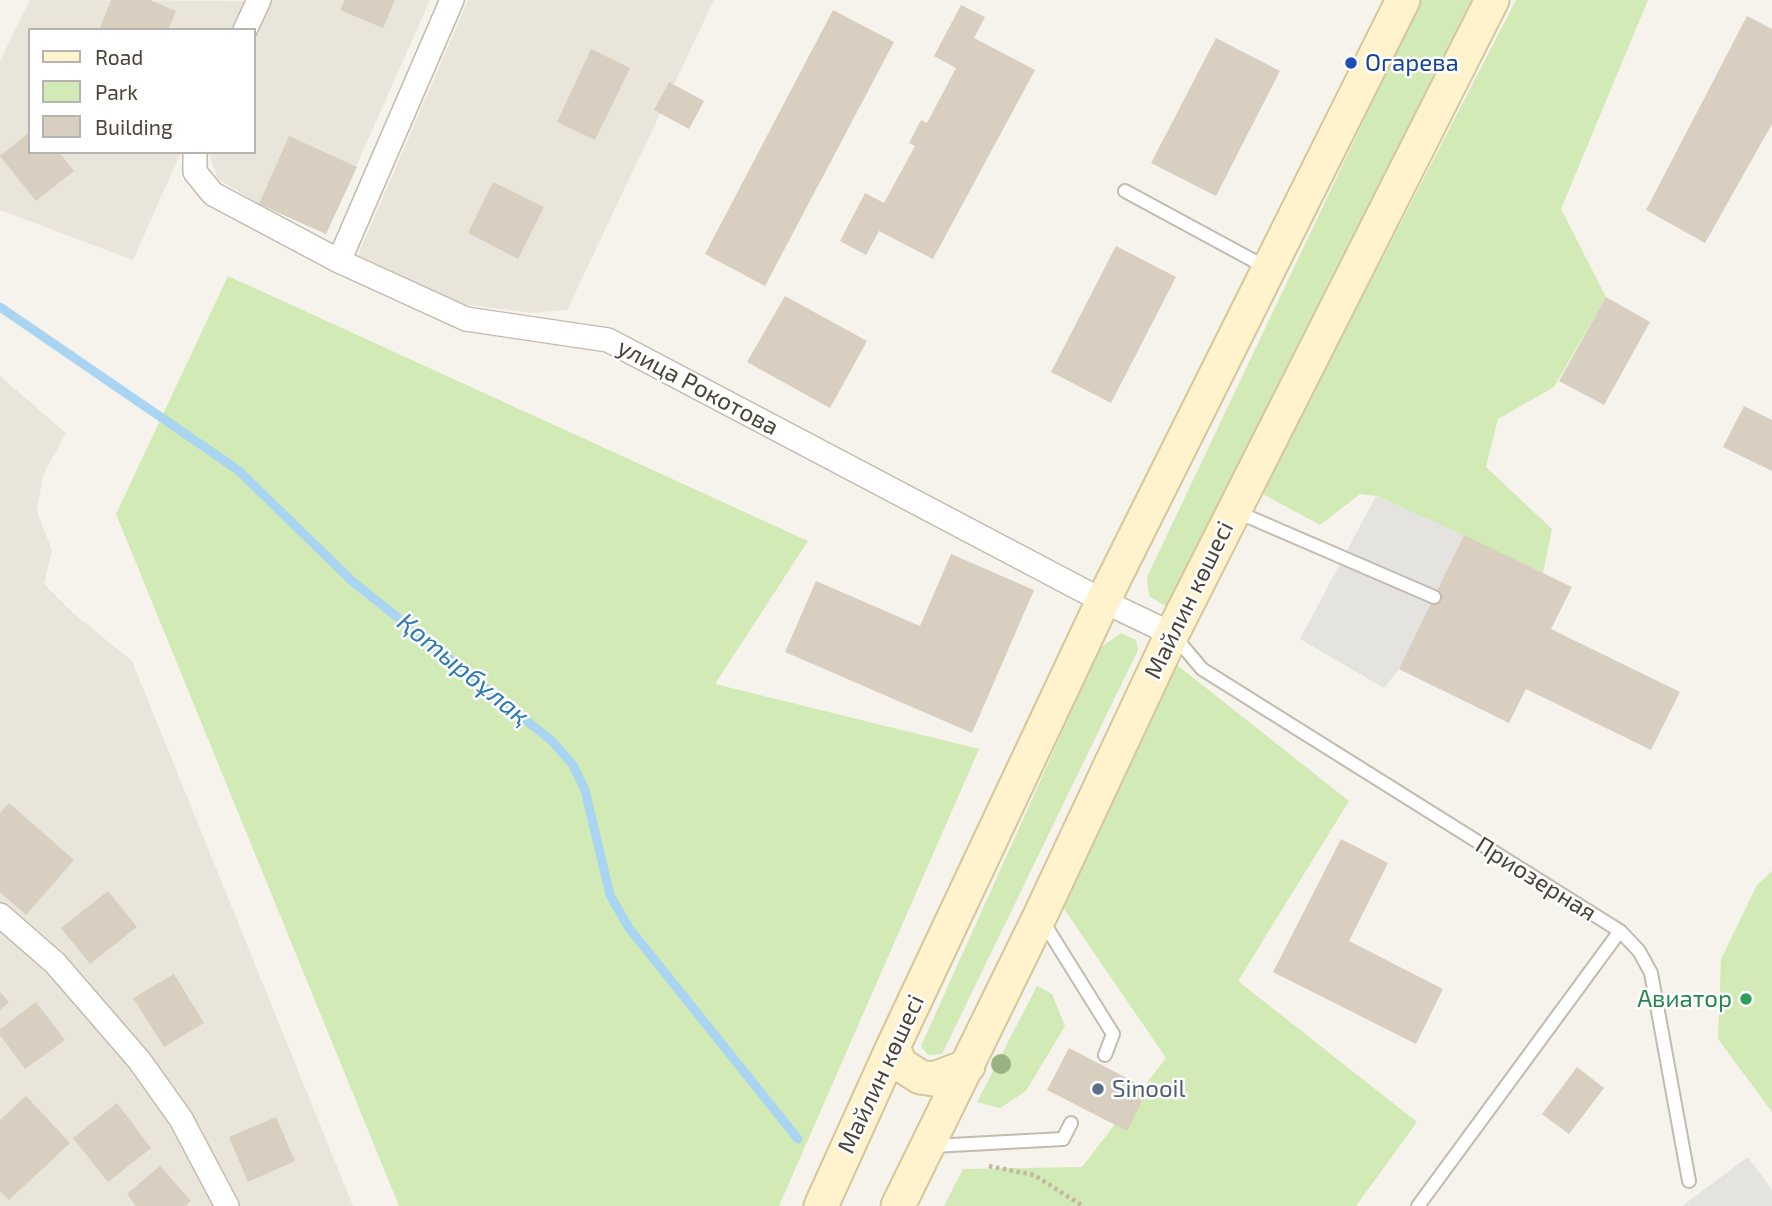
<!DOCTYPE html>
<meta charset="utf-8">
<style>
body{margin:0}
#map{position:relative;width:1772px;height:1206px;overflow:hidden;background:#f6f3ec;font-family:"Exo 2",sans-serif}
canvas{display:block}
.legend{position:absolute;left:28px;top:28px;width:228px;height:126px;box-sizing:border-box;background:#fff;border:2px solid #b7b4b0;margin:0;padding:9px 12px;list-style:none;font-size:21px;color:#4b4439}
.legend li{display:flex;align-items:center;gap:14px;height:35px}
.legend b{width:35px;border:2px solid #b7b4b0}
</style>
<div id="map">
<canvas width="1772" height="1206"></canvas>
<ul class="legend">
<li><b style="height:9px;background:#fff3cd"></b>Road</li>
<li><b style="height:19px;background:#d2eab5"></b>Park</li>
<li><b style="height:19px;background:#d8cfc1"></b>Building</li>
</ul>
</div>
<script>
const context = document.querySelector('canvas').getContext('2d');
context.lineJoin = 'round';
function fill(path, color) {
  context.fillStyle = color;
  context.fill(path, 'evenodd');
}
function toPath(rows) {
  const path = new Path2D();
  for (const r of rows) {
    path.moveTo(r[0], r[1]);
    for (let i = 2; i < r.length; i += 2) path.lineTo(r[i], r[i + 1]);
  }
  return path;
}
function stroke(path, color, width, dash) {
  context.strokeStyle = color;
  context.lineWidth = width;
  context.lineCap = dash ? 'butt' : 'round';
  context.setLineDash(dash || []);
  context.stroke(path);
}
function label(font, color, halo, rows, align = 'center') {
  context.font = font + ' "Exo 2",sans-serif';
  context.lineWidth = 5;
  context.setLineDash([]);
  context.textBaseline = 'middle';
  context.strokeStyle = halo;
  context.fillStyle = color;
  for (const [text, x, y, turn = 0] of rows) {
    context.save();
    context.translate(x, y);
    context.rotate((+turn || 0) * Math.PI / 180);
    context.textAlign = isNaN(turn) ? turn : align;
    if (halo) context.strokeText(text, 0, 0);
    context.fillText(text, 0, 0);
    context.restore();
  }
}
fill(toPath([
 [30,0,246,1,233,30,30,30,30,152,181,152,133,260,0,210,0,61],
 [269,0,430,0,326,234,259,204,218,179,208,152,254,152,254,35],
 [468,0,714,0,567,310,532,313,462,304,358,255],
 [0,376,66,433,43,475,37,512,52,550,44,584,72,612,132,661,353,1206,0,1206]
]), '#eae5da');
fill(toPath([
 [1421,0,1484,0,1186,592,1167,607,1149,596,1147,577],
 [1516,0,1648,0,1561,209,1606,297,1554,387,1498,419,1486,467,1552,529,1543,573,1377,496,1360,494,1320,525,1261,493],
 [228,276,808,541,715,684,979,749,779,1206,399,1206,116,514],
 [1121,633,1136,640,1138,650,942,1054,928,1055,921,1046,1100,648],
 [1177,665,1349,801,1238,981,1417,1122,1356,1206,944,1206,963,1169,1082,1167,1166,1058,1058,900],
 [1772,871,1772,1112,1718,1039,1721,959,1757,885],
 [1037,986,1052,994,1065,1026,1026,1091,1000,1108,977,1102]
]), '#d2eab5');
fill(toPath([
 [1376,496,1464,535,1399,669,1384,688,1300,639],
 [1748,1157,1772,1190,1772,1206,1682,1206]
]), '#e5e3e0');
stroke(toPath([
 [0,307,238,470,352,581,552,741,573,765,585,790,610,895,629,928,798,1139]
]), '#a9d4f2', 9);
fill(toPath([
 [111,0,150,0,176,11,168,30,99,30],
 [345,0,395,0,383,28,340,10],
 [961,5,985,17,974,38,1035,70,933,259,879,231,866,255,840,241,865,193,884,203,915,146,909,143,921,120,927,123,956,68,934,56],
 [833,10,894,42,765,286,705,254],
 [1747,16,1772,29,1772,124,1705,243,1646,210],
 [1216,38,1280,71,1216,196,1151,163],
 [591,49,630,68,595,140,557,122],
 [669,82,704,101,689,129,654,110],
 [30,132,30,152,59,152,74,171,36,201,0,156],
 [289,136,357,167,326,234,259,204],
 [493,182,544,207,518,259,468,233],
 [1116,246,1176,277,1111,403,1051,372],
 [785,296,867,341,830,408,747,362],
 [1606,297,1650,322,1604,405,1559,381],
 [1744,406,1772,420,1772,471,1723,447],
 [1464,535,1572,587,1551,629,1680,692,1651,750,1526,689,1509,723,1399,669],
 [951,554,1034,590,972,733,785,652,816,581,920,626],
 [9,803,74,860,26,915,0,892,0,813],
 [1341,839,1388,863,1349,941,1443,989,1416,1044,1273,972],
 [108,891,137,927,90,964,61,928],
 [174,974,204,1023,164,1047,133,998],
 [0,992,9,1002,0,1010],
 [36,1002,65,1040,25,1069,0,1035,0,1029],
 [1069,1048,1148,1089,1127,1131,1047,1090],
 [1577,1067,1604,1088,1569,1134,1542,1114],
 [26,1096,70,1143,9,1200,0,1191,0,1120],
 [117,1103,151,1148,108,1182,73,1138],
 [276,1117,295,1161,248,1182,229,1137],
 [160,1166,191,1201,185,1206,136,1206,127,1194]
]), '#d8cfc1');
const service = toPath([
 [1125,191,1269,269],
 [1235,511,1434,597],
 [1175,637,1202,669,1620,931,1639,951,1651,973,1689,1181],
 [1042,920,1113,1034,1105,1055],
 [933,1146,1063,1139,1071,1123],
 [1418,1206,1620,931]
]);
const minor = toPath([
 [245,30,259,0],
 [195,152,195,172,213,194,339,261,466,319,608,340,1103,601,1172,634],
 [339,261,452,0],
 [0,915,55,963,139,1060,181,1119,227,1206]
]);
const secondary = toPath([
 [893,1047,900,1064,920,1077,934,1079,968,1066],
 [821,1206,893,1047,1103,601,1403,0],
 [898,1206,1040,916,1172,634,1492,0]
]);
stroke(service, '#c2bbae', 16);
stroke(minor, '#c2bbae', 26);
stroke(secondary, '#d6c79b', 37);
stroke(toPath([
 [989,1166,1034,1175,1083,1206]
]), '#c4b79f', 4.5, [3.5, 3.5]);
stroke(service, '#fff', 12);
stroke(minor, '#fff', 23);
stroke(secondary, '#fff3cd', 33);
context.fillStyle = '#97b381';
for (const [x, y] of [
 [1001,1064]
]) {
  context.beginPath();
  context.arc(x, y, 10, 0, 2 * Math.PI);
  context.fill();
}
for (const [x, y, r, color] of [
 [1351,63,7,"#1a4fb4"],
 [1746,999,7,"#2e9e5b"],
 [1098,1089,7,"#5c6f8a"]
]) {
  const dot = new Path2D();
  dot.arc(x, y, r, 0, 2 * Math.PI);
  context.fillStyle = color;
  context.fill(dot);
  stroke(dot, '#fff', 2.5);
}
label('24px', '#164399', '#fff', [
 ["Огарева",1365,63]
], 'left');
label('24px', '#4b4439', '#fff', [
 ["улица Рокотова",698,387,28],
 ["Майлин көшесі",1189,600,-64],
 ["Приозерная",1536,879,32],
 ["Майлин көшесі",881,1074,-65]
]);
label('24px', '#27864d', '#fff', [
 ["Авиатор",1732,999]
], 'right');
label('24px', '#4e5e75', '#fff', [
 ["Sinooil",1112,1089]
], 'left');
label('italic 26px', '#2e7ab2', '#fff', [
 ["Қотырбұлақ",463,669,39]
]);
</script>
